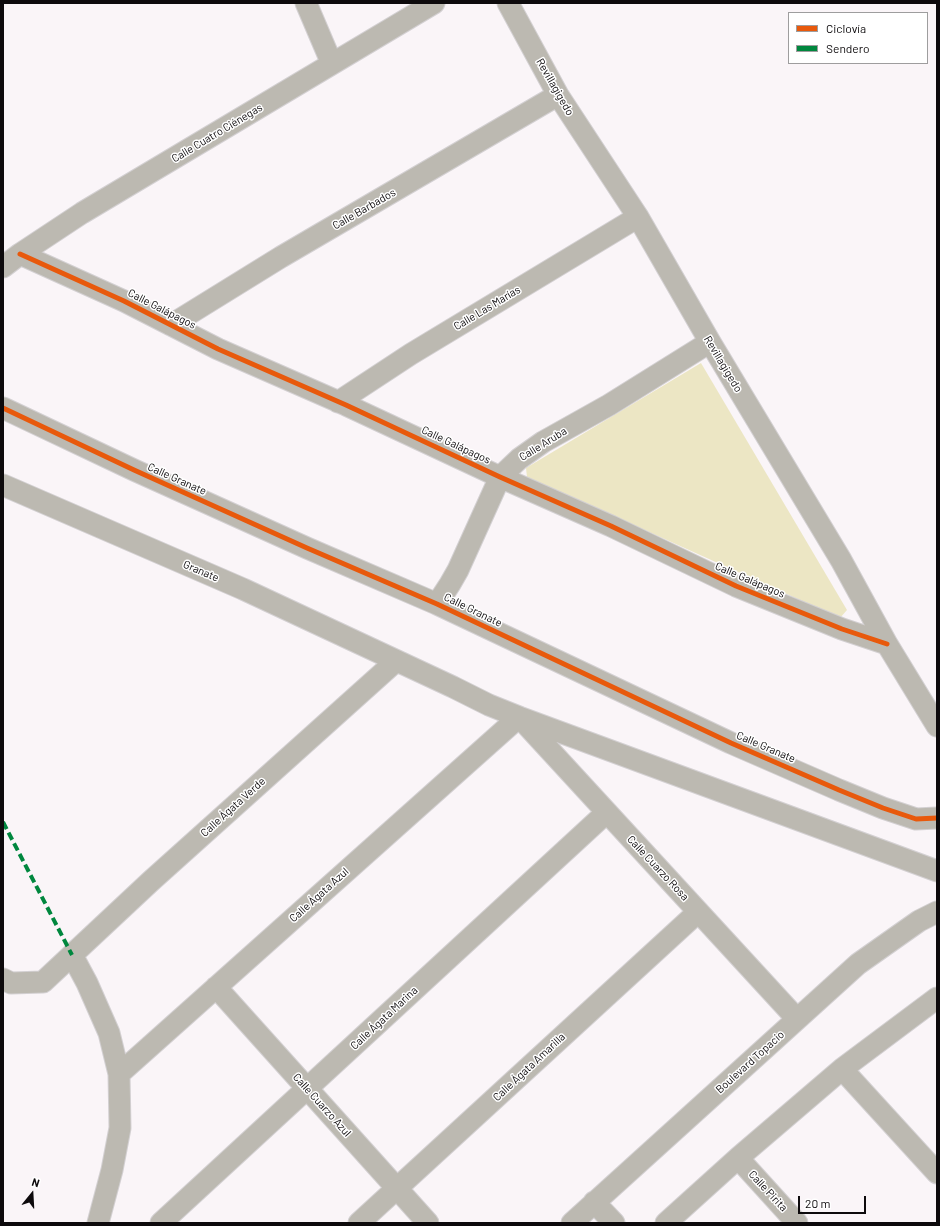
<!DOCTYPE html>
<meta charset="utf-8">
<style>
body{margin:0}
#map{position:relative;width:940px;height:1226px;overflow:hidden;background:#faf5f8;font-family:Barlow,sans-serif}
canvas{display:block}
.frame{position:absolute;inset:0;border:4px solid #0d0a0c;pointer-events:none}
.legend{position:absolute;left:788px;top:12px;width:140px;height:52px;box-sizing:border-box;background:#fff;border:1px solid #9e9d9e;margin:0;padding:5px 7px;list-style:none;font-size:12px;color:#0d0a0c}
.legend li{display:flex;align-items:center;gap:8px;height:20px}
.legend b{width:20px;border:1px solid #9e9d9e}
.north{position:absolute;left:12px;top:1174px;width:40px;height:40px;-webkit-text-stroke:3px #fff;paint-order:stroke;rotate:18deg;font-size:11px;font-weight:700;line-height:16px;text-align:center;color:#0d0a0c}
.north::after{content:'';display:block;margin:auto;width:14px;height:18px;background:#0d0a0c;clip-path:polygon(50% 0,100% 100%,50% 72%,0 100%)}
.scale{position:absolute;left:798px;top:1196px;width:68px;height:18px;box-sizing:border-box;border:2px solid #0d0a0c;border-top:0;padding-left:5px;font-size:12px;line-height:14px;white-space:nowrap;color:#0d0a0c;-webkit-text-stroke:3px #fff;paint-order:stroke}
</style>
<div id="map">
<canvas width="940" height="1226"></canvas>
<div class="frame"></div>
<ul class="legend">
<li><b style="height:5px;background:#e8590c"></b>Ciclovía</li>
<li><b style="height:5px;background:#00873e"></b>Sendero</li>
</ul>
<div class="north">N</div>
<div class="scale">20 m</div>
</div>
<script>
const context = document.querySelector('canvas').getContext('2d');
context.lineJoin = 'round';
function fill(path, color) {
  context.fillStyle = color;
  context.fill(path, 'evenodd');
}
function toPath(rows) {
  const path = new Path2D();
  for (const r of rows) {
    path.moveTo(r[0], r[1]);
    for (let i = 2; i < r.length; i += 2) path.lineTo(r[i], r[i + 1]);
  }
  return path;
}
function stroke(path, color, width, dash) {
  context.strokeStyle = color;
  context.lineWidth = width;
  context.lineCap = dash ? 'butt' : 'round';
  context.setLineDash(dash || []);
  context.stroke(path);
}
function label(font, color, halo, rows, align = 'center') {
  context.font = font + ' Barlow,sans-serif';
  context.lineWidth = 3;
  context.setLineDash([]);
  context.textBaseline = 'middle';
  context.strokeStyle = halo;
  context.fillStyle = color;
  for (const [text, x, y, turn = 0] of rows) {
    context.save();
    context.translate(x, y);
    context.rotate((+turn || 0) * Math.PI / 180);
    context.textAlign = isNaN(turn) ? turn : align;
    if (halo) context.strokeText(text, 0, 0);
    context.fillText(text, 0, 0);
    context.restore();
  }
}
fill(toPath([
 [701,363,847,610,840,618,527,477,526,468]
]), '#ece6c4');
const street = toPath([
 [306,3,332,64],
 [508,3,558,95,638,217,710,342,841,560,887,644,937,726],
 [20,254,124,301,218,349,346,405,500,477,611,526,736,586,842,629,887,644],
 [3,267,20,254,82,213,434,3],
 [171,325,281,257,558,95],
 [338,402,411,354,638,217],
 [3,408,134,470,307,548,437,604,731,743,839,790,883,808,916,819,937,818],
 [3,485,243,589,453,687,489,705,519,717,937,871],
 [437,604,450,584,458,570,500,477,519,459,543,442,609,405,710,342],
 [522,720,797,1019],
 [72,955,87,983,109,1033,119,1074,120,1128,112,1170,98,1223],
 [3,979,11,983,43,982,151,881,396,661],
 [216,987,428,1223],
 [842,1069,937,1173],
 [119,1074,519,717],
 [738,1158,797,1223],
 [594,1202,614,1223],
 [161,1223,606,813],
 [359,1223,698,912],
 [572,1223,858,964,919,921,937,912],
 [666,1223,738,1158,842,1069,937,998]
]);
stroke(street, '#d3d0d2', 23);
stroke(street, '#bcb9b1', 21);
stroke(toPath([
 [3,822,72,955]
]), '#00873e', 4, [8, 4]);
stroke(toPath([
 [20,254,124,301,218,349,346,405,500,477,611,526,736,586,842,629,887,644],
 [3,408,134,470,307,548,437,604,731,743,839,790,883,808,916,819,937,818]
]), '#e8590c', 5);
label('11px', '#0d0a0c', '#fff', [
 ["Revillagigedo",555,87,60],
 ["Calle Cuatro Ciénegas",217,133,-31],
 ["Calle Barbados",364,209,-30],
 ["Calle Las Marías",487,308,-31],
 ["Calle Galápagos",162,309,27],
 ["Revillagigedo",723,364,59],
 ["Calle Aruba",543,444,-32],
 ["Calle Galápagos",456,445,25],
 ["Calle Granate",177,479,24],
 ["Granate",201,571,23],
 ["Calle Galápagos",750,580,23],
 ["Calle Granate",473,610,26],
 ["Calle Granate",766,747,23],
 ["Calle Ágata Verde",233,807,-42],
 ["Calle Cuarzo Rosa",658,868,47],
 ["Calle Ágata Azul",319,895,-42],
 ["Calle Ágata Marina",384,1018,-43],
 ["Boulevard Topacio",750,1062,-42],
 ["Calle Ágata Amarilla",529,1067,-43],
 ["Calle Cuarzo Azul",322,1105,48],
 ["Calle Pirita",768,1191,47]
]);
</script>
